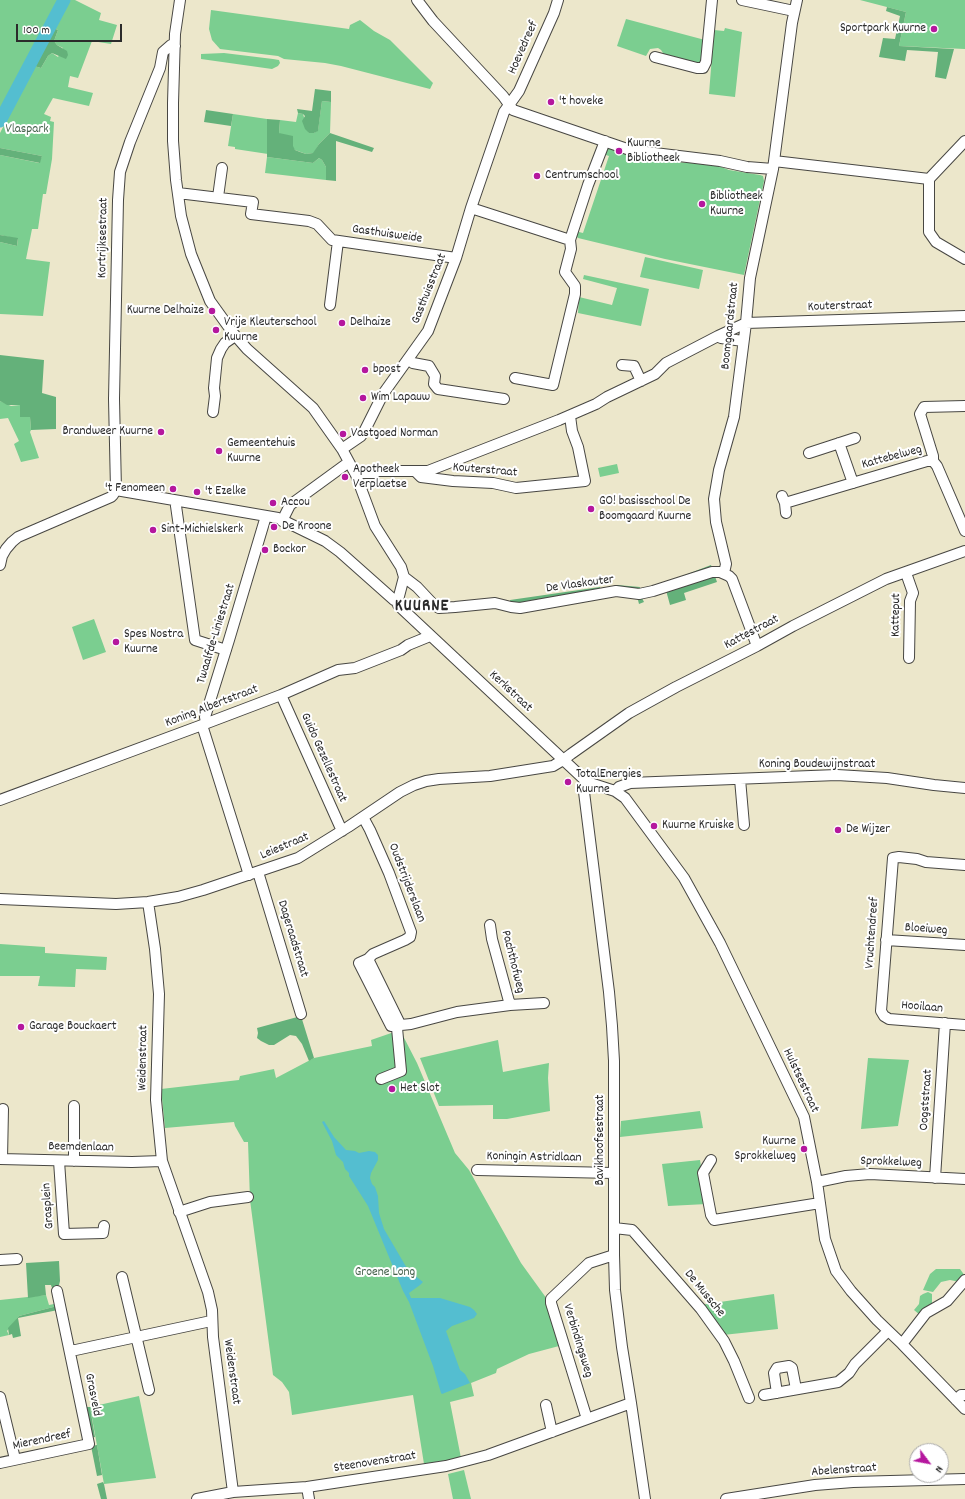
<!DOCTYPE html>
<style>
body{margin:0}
#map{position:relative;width:965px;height:1499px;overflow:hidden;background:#ece7cb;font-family:Dekko,sans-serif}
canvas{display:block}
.north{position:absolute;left:909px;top:1443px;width:40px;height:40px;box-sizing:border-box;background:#fff;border:1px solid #aaa;border-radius:50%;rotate:122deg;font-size:11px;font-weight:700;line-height:16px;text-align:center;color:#2b2b2b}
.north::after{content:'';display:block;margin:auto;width:14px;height:18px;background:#b5179e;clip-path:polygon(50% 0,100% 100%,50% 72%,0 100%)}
.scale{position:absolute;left:16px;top:24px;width:106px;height:18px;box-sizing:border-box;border:2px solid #2b2b2b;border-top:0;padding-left:5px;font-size:12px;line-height:14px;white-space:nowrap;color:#2b2b2b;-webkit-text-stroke:3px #fff;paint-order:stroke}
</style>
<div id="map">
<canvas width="965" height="1499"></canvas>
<div class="north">N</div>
<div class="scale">100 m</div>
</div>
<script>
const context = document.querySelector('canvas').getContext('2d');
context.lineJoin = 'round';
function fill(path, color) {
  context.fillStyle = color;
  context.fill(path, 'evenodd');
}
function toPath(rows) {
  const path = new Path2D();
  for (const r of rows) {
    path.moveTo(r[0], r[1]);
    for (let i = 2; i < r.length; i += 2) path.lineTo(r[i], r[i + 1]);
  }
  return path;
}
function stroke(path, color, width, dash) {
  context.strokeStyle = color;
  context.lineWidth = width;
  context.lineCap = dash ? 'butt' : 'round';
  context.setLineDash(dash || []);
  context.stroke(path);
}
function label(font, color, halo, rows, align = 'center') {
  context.font = font + ' Dekko,sans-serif';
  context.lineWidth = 4;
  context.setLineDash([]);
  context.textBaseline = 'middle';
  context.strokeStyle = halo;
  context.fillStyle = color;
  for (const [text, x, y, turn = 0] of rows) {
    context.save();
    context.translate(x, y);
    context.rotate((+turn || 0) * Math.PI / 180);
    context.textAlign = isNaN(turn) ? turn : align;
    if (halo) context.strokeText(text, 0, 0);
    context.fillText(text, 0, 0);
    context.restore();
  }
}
fill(toPath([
 [0,0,59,0,0,113],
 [68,0,75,0,101,13,99,20,117,25,111,44,92,41,78,78,70,76,68,87,93,93,89,106,53,98,44,114,51,117,50,121,54,122,52,159,46,194,43,194,38,229,32,229,26,259,50,262,43,316,0,314,0,242,17,246,18,239,0,235,0,155,39,163,42,156,0,148,0,133,34,66,41,68,48,56,52,53,58,57,63,48,57,45,54,41,58,30,53,28],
 [860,0,965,0,965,49,899,46,906,12],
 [211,10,349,29,350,25,360,20,374,31,390,40,433,83,430,89,341,66,325,63,284,59,278,56,220,49,212,40,209,29],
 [626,19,705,40,702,62,700,65,665,56,661,50,658,48,650,49,646,56,617,46],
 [725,28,742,32,735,97,709,94,714,30,724,31],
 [224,53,273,59,279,60,280,63,278,66,272,69,201,59,201,54],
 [322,101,331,102,330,133,319,144,314,153,306,154,295,150,279,133,280,120,296,122,298,113,303,114,309,133,314,133,318,130],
 [233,114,267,119,268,154,235,149,235,147,228,146],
 [612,147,648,156,651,160,716,165,729,170,760,175,763,176,764,181,744,275,665,259,578,238,576,236,575,231,583,233,609,156,603,154,605,150],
 [267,157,313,163,319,158,322,160,326,167,326,180,265,173],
 [645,257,703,270,699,289,640,277],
 [584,275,649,289,641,326,578,313,579,297,612,305,617,288,583,279],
 [0,401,11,406,20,405,30,417,31,430,30,432,39,458,21,462,14,444,19,441,8,418,0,419],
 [617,464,619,473,600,477,598,468],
 [94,619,106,652,83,660,72,627],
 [0,944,45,947,45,953,107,957,106,970,76,969,75,987,38,986,40,976,0,976],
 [400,1030,417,1063,455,1153,469,1170,521,1263,547,1299,559,1346,529,1354,497,1369,496,1373,471,1383,474,1396,450,1402,461,1458,424,1464,413,1395,292,1415,289,1392,282,1382,273,1375,250,1200,248,1142,244,1142,235,1126,234,1122,165,1128,161,1089,239,1080,240,1076,274,1069,276,1078,314,1058,372,1046,371,1040],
 [498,1040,503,1072,549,1063,548,1078,550,1111,507,1119,493,1119,493,1105,439,1106,420,1058],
 [868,1058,909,1060,898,1126,861,1129],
 [700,1111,703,1128,620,1137,621,1121],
 [700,1160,707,1204,668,1206,662,1164],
 [936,1269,960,1269,965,1276,960,1282,950,1280,941,1282,933,1292,923,1290,930,1274],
 [928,1292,932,1294,932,1307,920,1315,914,1310,919,1304,920,1296,923,1294],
 [774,1294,778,1329,723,1335,700,1305],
 [46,1295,49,1305,54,1304,57,1306,19,1316,7,1331,9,1335,0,1337,0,1300],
 [139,1396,156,1478,104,1484,90,1407],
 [464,1470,471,1499,453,1499,448,1474]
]), '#7bce90');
fill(toPath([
 [887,7,906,12,899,46,954,49,946,79,935,77,938,52,907,50,905,61,879,57,883,38,895,39,900,16,886,11],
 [53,28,58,30,54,41,57,45,67,51,68,55,66,59,52,53,48,56,41,68,34,66],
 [315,89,331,91,331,102,322,101,318,131,314,133,309,133,305,129,302,121,305,116,303,114,298,113,297,109,312,111],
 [206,110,233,114,231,126,204,122],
 [267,119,280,120,279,133,293,136,293,146,295,150,300,152,306,154,313,153,319,144,330,133,374,148,372,152,336,141,336,181,326,180,326,167,322,160,319,158,313,163,267,157],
 [0,148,42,156,40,163,0,155],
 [0,235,18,238,17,246,0,242],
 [0,355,44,360,42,393,56,397,56,429,31,430,30,417,20,417,20,405,7,405,0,401],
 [711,565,717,582,684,593,686,600,670,605,664,583],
 [617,585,640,587,639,592,644,602,639,604,638,600,633,596,617,595],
 [600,587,601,592,511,606,510,600],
 [301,1016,314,1058,309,1061,302,1044,296,1036,290,1035,274,1045,269,1045,261,1041,257,1038,258,1033,257,1028],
 [59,1261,60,1281,59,1285,52,1288,51,1285,45,1285,46,1295,28,1298,26,1263],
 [57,1306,58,1310,18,1318,21,1336,13,1338,12,1334,9,1335,8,1328,19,1316],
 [85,1407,90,1407,95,1437,90,1438],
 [97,1445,102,1475,97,1476,91,1446],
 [103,1482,104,1484,107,1499,101,1499,97,1484]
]), '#64b17a');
fill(toPath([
 [324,1121,334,1137,346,1150,355,1151,359,1153,369,1151,375,1152,378,1155,378,1160,371,1173,370,1178,372,1184,375,1187,378,1196,379,1213,384,1229,408,1270,423,1282,420,1285,409,1293,411,1298,440,1298,470,1307,474,1310,477,1314,474,1318,452,1326,446,1331,460,1370,465,1374,470,1383,447,1392,442,1394,441,1393,433,1366,409,1302,403,1291,368,1206,349,1176,349,1173,345,1169,343,1162,336,1155,332,1141,322,1122]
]), '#54bed0');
stroke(toPath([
 [0,121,64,0]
]), '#54bed0', 13);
const minor = toPath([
 [180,0,175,34,173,103,173,141,176,180,181,216,191,254,210,301,233,333,247,349,313,408,342,449,356,475,375,526,401,567,404,577,398,600,398,605,587,782,615,791,625,798,684,878,720,943,804,1117,817,1182,825,1239,836,1271,851,1291,877,1320,902,1344,965,1409],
 [417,0,433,21,503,96,513,110,630,150,720,161,747,167,773,169],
 [742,0,794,11],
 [655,57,697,68,703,68,706,62,712,0],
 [774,161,929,179],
 [929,179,929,232,936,242,965,259],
 [929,179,965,141],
 [178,193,253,202,251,214,309,221,317,224,332,240,456,258],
 [218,197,222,168],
 [471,208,570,240],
 [330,305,338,241],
 [718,336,721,338,743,341],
 [408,359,413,363,429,366,435,376,434,384,438,389,504,399],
 [622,365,634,366,641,381],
 [515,378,553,385,575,294,575,286,565,272,571,249,570,240,588,185,605,141],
 [213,412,215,396,214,388,217,358,221,349,225,343,235,336],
 [839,443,853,483],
 [342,449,361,436,365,430,383,394,428,331,456,258,471,208,504,112,519,91,554,13,558,0],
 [809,453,855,438],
 [933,461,933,456,920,414,924,407,965,406],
 [933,461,937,466,965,531],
 [415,471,421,477,453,481,493,483,516,488,585,481,578,447,572,431,570,416],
 [356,475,361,473,374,473,377,471,428,471,559,420,596,404,607,397,655,374,666,363,718,336,746,323,965,316],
 [116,490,278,518,325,541,340,552,394,600,398,600],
 [782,496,785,503,927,461,933,461],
 [177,501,176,506,195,640,226,650],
 [785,503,786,513],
 [282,521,290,505,349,462],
 [0,565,2,556,6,549,12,542,18,537,111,497,113,495,116,490,114,399,118,200,120,172,130,142,160,68,163,52,171,45,175,46],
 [724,573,726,564,716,522,714,499,719,470,734,417,746,323,750,278,773,169,792,23,797,0],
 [906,573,913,593,910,601,909,658],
 [404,577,417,587,433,604,439,608,455,607,495,603,511,607,520,608,616,591,639,594,653,591,712,572,720,572,729,576,732,579,757,646],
 [281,695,342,831],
 [206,723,205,717,229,640,266,516],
 [202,725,249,875],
 [740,779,744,825],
 [587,782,584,786,584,792,609,992,612,1026,614,1061,614,1255,615,1290,622,1347,631,1403,645,1499],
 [615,791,619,787,630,783,837,775,887,778,934,785,965,788],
 [0,800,202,725,281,695,338,670,355,668,401,650,408,645,430,636],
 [363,817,370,830,389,873,411,932,410,937,405,940,373,954,368,959,359,963,391,1026,411,1024,457,1012,510,1005,544,1003],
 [965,865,926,862,917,859,899,857,893,858,881,1011,884,1016,889,1019,965,1025],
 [258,872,301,1014],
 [0,899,116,904,148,902,178,897,203,890,298,858,348,827,400,792,414,785,426,781,439,779,490,776,553,766,563,760,571,754,629,713,676,687,757,646,793,626,886,579,965,551],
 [148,902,155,949,159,994,156,1100,162,1161,208,1292,212,1310,213,1337,233,1492],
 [490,925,492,939,510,1005],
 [886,940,965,945],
 [368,959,400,1024],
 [381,1079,401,1071,397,1028,400,1024],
 [0,1159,132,1162,162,1161],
 [2,1159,3,1109],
 [711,1160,703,1173,711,1215,714,1220,820,1203],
 [59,1161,64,1234,103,1233,104,1226],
 [74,1161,74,1106],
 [477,1170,613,1173],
 [935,1178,945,1023],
 [817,1182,846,1176,870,1174,965,1179],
 [179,1212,210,1202,248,1197],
 [614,1228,632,1230,634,1232,701,1309,724,1341,734,1361,749,1398],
 [0,1260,17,1259],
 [122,1277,149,1390],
 [902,1344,926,1313,947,1301,965,1280],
 [71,1351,211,1321],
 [777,1393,774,1373,777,1368,789,1366,792,1368,796,1389],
 [764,1395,838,1382,849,1373,855,1364,888,1331],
 [0,1397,15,1459],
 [956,1400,961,1395,965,1395],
 [546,1405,552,1432],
 [587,1419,551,1303,551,1299,589,1263,614,1255],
 [0,1463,89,1444,57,1291],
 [307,1487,309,1499],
 [197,1499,233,1492,307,1487,446,1466,488,1455,631,1403],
 [726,1499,815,1485,853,1482,965,1479]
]);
stroke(minor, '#484743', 12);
stroke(minor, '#fff', 10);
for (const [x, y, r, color] of [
 [934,29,4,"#b5179e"],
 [551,102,4,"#b5179e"],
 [619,151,4,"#b5179e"],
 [537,176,4,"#b5179e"],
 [702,204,4,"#b5179e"],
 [212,311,4,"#b5179e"],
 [342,323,4,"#b5179e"],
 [216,330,4,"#b5179e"],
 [365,370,4,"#b5179e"],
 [363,398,4,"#b5179e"],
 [161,432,4,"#b5179e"],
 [343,434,4,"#b5179e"],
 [219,451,4,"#b5179e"],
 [345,477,4,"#b5179e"],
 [173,489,4,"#b5179e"],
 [197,492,4,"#b5179e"],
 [273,503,4,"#b5179e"],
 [591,509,4,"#b5179e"],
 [274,527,4,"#b5179e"],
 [153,530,4,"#b5179e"],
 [265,550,4,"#b5179e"],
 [116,642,4,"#b5179e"],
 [568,782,4,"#b5179e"],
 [654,826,4,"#b5179e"],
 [838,830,4,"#b5179e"],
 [21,1027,4,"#b5179e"],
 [392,1089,4,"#b5179e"],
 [804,1149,4,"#b5179e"]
]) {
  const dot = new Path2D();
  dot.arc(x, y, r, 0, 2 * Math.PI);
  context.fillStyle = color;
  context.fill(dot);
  stroke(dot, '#fff', 1.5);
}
label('13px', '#2b2b2b', '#fff', [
 ["Sportpark Kuurne",926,29,"right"],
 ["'t hoveke",559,102],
 ["Kuurne",627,144],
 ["Bibliotheek",627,159],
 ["Centrumschool",545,176],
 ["Bibliotheek",710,197],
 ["Kuurne",710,212],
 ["Kuurne Delhaize",204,311,"right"],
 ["Vrije Kleuterschool",224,323],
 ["Kuurne",224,338],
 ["Delhaize",350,323],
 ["bpost",373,370],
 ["Wim Lapauw",371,398],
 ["Brandweer Kuurne",153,432,"right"],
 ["Vastgoed Norman",351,434],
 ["Gemeentehuis",227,444],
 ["Kuurne",227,459],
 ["Apotheek",353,470],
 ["Verplaetse",353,485],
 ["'t Fenomeen",165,489,"right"],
 ["'t Ezelke",205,492],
 ["GO! basisschool De",599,502],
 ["Boomgaard Kuurne",599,517],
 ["Accou",281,503],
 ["De Kroone",282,527],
 ["Sint-Michielskerk",161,530],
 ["Bockor",273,550],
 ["Spes Nostra",124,635],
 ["Kuurne",124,650],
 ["TotalEnergies",576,775],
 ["Kuurne",576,790],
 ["Kuurne Kruiske",662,826],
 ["De Wijzer",846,830],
 ["Garage Bouckaert",29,1027],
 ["Het Slot",400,1089],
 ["Kuurne",796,1142,"right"],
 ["Sprokkelweg",796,1157,"right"]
], 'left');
label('13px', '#2b2b2b', '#fff', [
 ["Hoevedreef",524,48,-66],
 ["Gasthuisweide",387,235,8],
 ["Kortrijksestraat",104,238,-89],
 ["Gasthuisstraat",430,289,-68],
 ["Kouterstraat",840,307,-2],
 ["Boomgaardstraat",731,326,-84],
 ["Kattebelweg",892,458,-15],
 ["Kouterstraat",485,471,5],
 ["De Vlaskouter",580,585,-8],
 ["Katteput",897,615,-89],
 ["Kattestraat",752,633,-28],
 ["Twaalfde-Liniestraat",217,634,-73],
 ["Kerkstraat",510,692,43],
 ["Koning Albertstraat",212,707,-21],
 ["Guido Gezellestraat",323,758,66],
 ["Koning Boudewijnstraat",817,765],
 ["Leiestraat",285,847,-23],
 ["Oudstrijderslaan",406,883,69],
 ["Bloeiweg",926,930,4],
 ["Vruchtendreef",873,933,-86],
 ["Dageraadstraat",292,939,73],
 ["Pachthofweg",512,962,76],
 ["Hooilaan",922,1008,5],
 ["Weidenstraat",144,1058,-89],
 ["Hulstsestraat",800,1081,65],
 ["Oogststraat",927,1100,-86],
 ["Bavikhoofsestraat",601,1140,-90],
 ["Beemdenlaan",81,1148,1],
 ["Koningin Astridlaan",534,1158,1],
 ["Sprokkelweg",891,1163,2],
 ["Grasplein",49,1206,-94],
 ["De Mussche",704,1294,51],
 ["Verbindingsweg",577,1341,73],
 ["Weidenstraat",231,1372,82],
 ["Grasveld",92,1395,79],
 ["Mierendreef",42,1441,-12],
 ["Steenovenstraat",375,1463,-9],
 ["Abelenstraat",844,1471,-4]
]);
label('13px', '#47644e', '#fff', [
 ["Vlaspark",27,130],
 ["Groene Long",385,1273]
]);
context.letterSpacing = '1px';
label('bold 17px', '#2b2b2b', '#fff', [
 ["KUURNE",422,608]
]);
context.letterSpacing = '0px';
</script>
